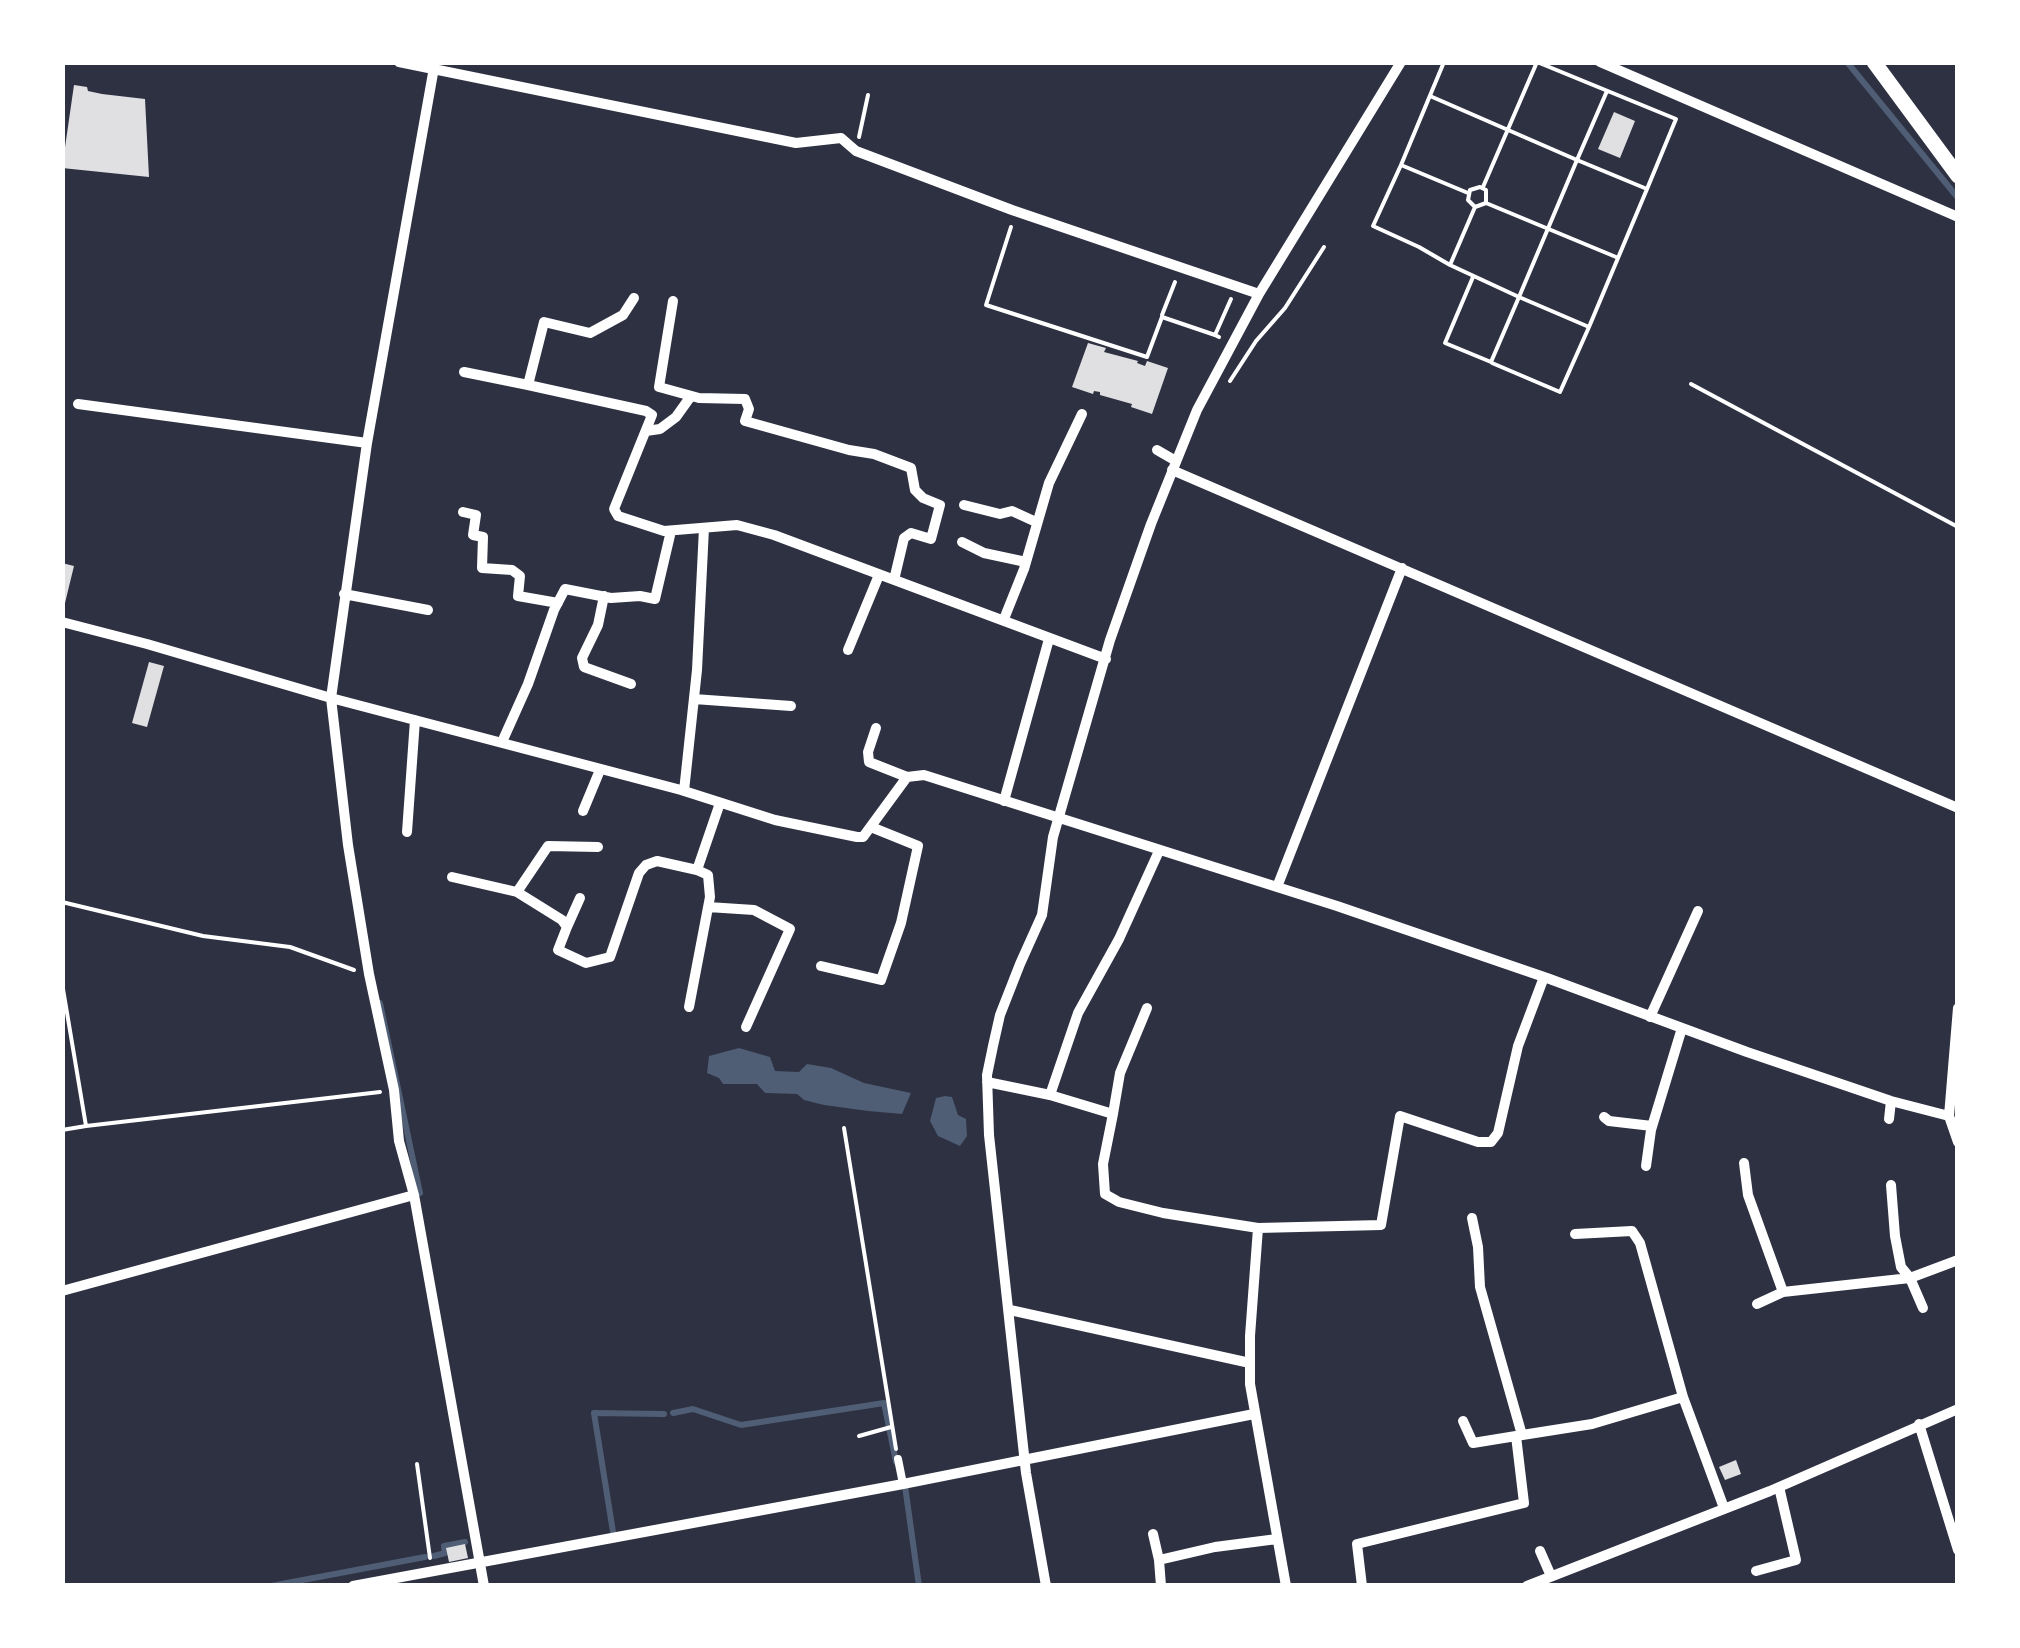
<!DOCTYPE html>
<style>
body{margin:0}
#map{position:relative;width:2020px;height:1648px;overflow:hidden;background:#2d3142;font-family:"Noto Sans",sans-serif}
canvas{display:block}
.frame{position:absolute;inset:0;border:65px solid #fff;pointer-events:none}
</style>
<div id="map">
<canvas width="2020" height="1648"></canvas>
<div class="frame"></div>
</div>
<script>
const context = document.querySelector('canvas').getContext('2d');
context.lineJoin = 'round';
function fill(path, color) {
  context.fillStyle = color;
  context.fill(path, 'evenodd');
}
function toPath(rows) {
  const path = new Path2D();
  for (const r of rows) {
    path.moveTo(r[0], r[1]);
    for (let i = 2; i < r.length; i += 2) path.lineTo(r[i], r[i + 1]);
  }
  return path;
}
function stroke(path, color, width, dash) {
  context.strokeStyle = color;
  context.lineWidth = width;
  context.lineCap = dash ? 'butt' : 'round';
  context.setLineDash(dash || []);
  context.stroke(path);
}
fill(toPath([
 [739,1048,770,1057,775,1071,799,1072,807,1064,831,1068,864,1083,911,1093,902,1114,868,1111,824,1105,804,1100,797,1094,765,1093,757,1084,723,1084,719,1078,707,1073,709,1056],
 [945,1096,952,1097,958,1115,966,1119,967,1136,960,1146,938,1136,930,1121,936,1098]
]), '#4f5d75');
stroke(toPath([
 [1847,62,1958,198],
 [380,1003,420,1193],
 [673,1413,693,1409,741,1425,884,1403,896,1462],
 [905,1486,919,1586],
 [613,1532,594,1413,664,1414],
 [434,1556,445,1553,444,1546,465,1542],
 [271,1586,425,1557]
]), '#4f5d75', 6);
fill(toPath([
 [74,85,87,87,88,91,102,94,145,99,149,177,62,168],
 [1614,112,1635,121,1620,158,1598,149],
 [1088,343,1106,348,1104,352,1138,361,1137,363,1145,366,1147,361,1168,368,1152,414,1131,407,1132,404,1100,395,1100,392,1094,391,1093,394,1072,387],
 [62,563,74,566,64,607,62,607],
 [149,662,164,666,147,727,132,723],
 [1736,1460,1741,1474,1725,1480,1719,1467],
 [465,1544,468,1558,449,1562,446,1548]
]), '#e0e0e3');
stroke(toPath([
 [1444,62,1401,165,1468,193],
 [1537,62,1676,119,1647,189],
 [1430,96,1577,160,1647,189,1589,327,1519,297,1577,160,1607,91],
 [859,137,868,95],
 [1401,165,1373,226,1419,247,1450,265],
 [1483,187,1537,62],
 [1486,203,1486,190,1480,187,1470,190,1468,200,1475,207,1486,203,1616,257],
 [1011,227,986,305,1147,357,1162,317,1215,335],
 [1473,277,1445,343,1491,362,1519,297,1450,265,1475,207],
 [1162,315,1175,282],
 [1219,337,1215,335,1231,299],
 [1492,363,1560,392,1589,327],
 [1230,381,1256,341,1285,308,1324,247],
 [1691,384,1958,527],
 [62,902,203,936,290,947,354,970],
 [62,983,86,1126,380,1092],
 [844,1128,896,1449],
 [62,1130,86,1126],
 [859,1436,891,1427],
 [417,1464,430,1558]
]), '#fff', 4);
stroke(toPath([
 [898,1459,903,1484]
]), '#fff', 8);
stroke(toPath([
 [399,62,796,143,841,138,856,151,1012,210,1259,294],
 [435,62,367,443,331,698,348,845,369,974,394,1090,399,1141,414,1195,484,1586],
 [1600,62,1958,217],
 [634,298,623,315,590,333,544,322,528,385,646,411,652,415,614,509,618,516,664,531,737,525,774,535,1106,659],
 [673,301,659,387,699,398,745,399,749,409,745,421,849,450,874,454,911,468,915,490,923,498,940,505,931,539,911,533,904,538,894,580],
 [464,372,528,385],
 [78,404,367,443],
 [646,431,660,429,676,417,691,396],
 [1157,450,1176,461],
 [1172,470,1958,808],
 [964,505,1000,514,1012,511,1036,522],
 [463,512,476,515,473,535,483,537,482,568,512,570,520,576,518,596,558,603],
 [962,542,984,553,1026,562],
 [344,594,428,610],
 [604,596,598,625,582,658,584,667,631,684],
 [1004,619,1024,569,1049,483,1082,414],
 [62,622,147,644,331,698,681,790,775,820,857,837,863,837,907,777,924,775,1337,906,1547,978,1747,1052,1891,1101,1949,1116,1958,1142],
 [848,650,879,575],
 [694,699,791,706],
 [876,728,868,752,869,762,907,777],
 [502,742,528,684,554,610,565,589,611,598,640,596,655,599,671,531],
 [684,791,697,670,704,528],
 [1004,801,1049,639],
 [583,811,600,770],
 [407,832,415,720],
 [598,847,548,846,517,892,562,920,567,927,558,950,586,963,610,957,639,873,646,865,657,861,697,870,720,803],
 [1159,851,1119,939,1078,1013,1050,1095,1113,1114,1103,1164,1105,1194,1119,1202,1163,1213,1258,1228],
 [452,877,517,892],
 [1277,887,1402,568],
 [708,907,754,910,790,929,746,1027],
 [567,927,580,898],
 [821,966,881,980,901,923,918,846,871,827],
 [689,1007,710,897,708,875,697,870],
 [1650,1017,1698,911],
 [987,1082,1050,1095],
 [1113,1114,1120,1073,1147,1008],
 [1949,1116,1958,1008],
 [1604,1117,1609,1121,1652,1126],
 [1889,1119,1891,1101],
 [1744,1163,1748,1195,1783,1292,1910,1278,1958,1260],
 [1646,1166,1651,1130,1682,1028],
 [1891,1185,1895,1236,1901,1267,1910,1278,1923,1308],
 [1472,1218,1478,1247,1480,1287,1522,1435],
 [1575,1234,1632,1231,1640,1243,1683,1397],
 [62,1291,414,1195],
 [1757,1304,1783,1292],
 [1010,1310,1250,1363],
 [1463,1421,1473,1443,1516,1436],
 [1919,1424,1958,1550],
 [1153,1534,1159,1560],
 [1540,1551,1551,1576],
 [1756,1571,1796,1560,1779,1487],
 [353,1586,903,1484,1254,1414],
 [1046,1586,1026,1473,989,1135,987,1075,993,1046,1000,1015,1020,964,1042,915,1053,837,1110,640,1151,524,1197,410,1259,294,1401,62],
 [1161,1586,1159,1560,1215,1547,1277,1539],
 [1286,1586,1250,1384,1250,1336,1258,1228,1381,1225,1400,1116,1478,1142,1491,1142,1498,1133,1518,1046,1544,977],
 [1362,1586,1357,1544,1524,1503,1516,1436,1592,1424,1683,1397,1724,1508],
 [1527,1586,1770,1491,1958,1409]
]), '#fff', 10);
stroke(toPath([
 [1874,62,1958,176]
]), '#fff', 15);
</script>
